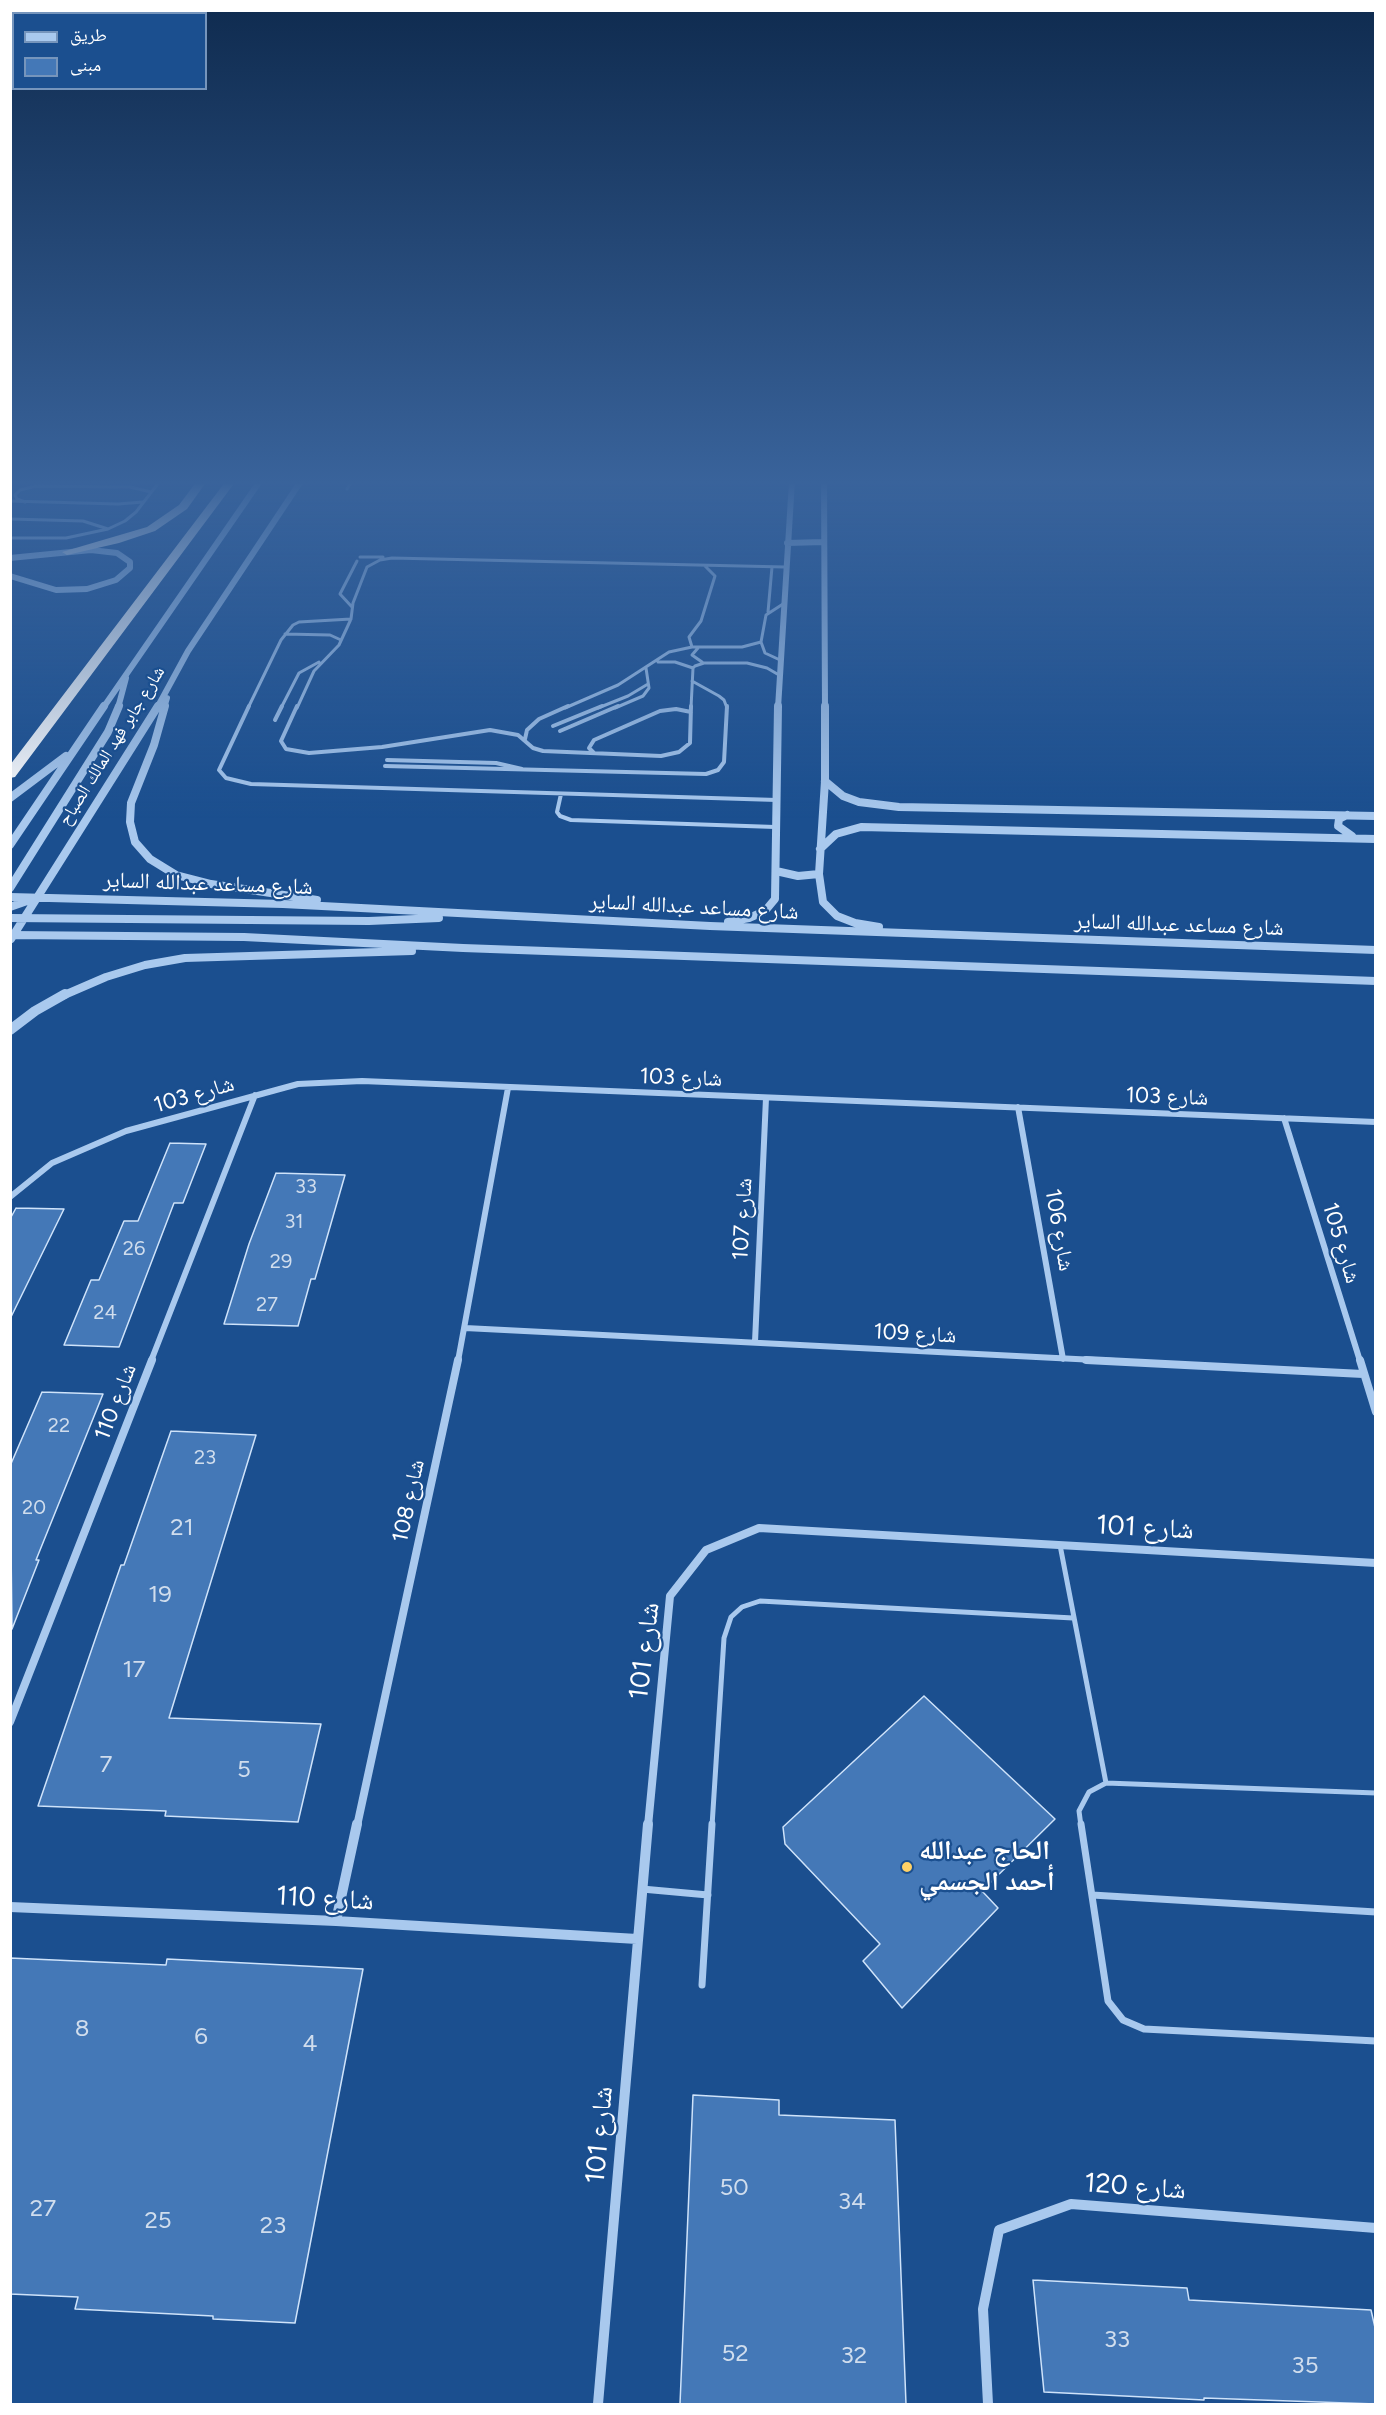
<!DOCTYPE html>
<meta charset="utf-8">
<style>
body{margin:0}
#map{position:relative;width:1386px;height:2415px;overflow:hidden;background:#1b4f8f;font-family:Figtree,"Noto Naskh Arabic",sans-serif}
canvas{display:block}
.frame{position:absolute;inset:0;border:12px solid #fff;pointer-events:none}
.legend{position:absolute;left:12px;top:12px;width:195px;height:78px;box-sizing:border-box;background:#1b4f8f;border:2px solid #7695bc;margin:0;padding:8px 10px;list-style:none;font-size:18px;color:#fff}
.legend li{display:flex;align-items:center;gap:12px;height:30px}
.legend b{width:30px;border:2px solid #7695bc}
</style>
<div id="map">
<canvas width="1386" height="2415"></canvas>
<div class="frame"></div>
<ul class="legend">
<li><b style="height:8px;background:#a9c9ee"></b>طريق</li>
<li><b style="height:16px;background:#4478b7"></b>مبنى</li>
</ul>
</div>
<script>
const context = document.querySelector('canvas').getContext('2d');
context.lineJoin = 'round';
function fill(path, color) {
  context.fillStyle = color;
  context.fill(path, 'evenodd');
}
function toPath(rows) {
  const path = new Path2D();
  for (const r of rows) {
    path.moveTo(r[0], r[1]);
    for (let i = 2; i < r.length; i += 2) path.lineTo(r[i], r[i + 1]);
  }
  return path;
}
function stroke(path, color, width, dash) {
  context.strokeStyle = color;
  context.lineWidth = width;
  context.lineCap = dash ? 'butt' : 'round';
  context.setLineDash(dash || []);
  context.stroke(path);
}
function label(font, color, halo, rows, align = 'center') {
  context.font = font + ' Figtree,"Noto Naskh Arabic",sans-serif';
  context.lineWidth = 4.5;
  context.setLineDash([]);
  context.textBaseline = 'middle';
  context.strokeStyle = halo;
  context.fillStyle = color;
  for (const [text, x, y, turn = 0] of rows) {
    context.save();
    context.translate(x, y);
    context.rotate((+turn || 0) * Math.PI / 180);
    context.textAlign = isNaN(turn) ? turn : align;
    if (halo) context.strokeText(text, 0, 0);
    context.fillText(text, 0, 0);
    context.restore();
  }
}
const building = toPath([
 [170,1143,206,1144,183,1203,174,1203,119,1347,64,1345,91,1280,99,1280,124,1221,138,1221,170,1143],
 [276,1173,345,1175,315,1279,311,1279,298,1326,224,1324,249,1244,276,1173],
 [16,1208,64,1209,10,1319,10,1219,16,1208],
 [42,1392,103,1394,36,1560,39,1560,12,1629,10,1466,42,1392],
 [171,1431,256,1435,169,1718,321,1724,298,1822,165,1816,166,1811,38,1806,98,1631,121,1565,124,1565,171,1431],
 [924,1696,1055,1819,982,1891,998,1908,902,2008,863,1961,880,1944,785,1844,783,1827,924,1696],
 [10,1958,166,1965,167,1959,363,1969,295,2323,213,2319,213,2316,75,2309,78,2297,10,2294,10,1958],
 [693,2095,779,2100,779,2115,895,2120,906,2404,680,2404,693,2095],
 [1033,2280,1187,2288,1189,2300,1371,2310,1376,2332,1376,2404,1204,2398,1204,2400,1044,2392,1033,2280]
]);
fill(building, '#4478b7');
stroke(building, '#cfe3fa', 1.5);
stroke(toPath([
 [347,489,352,481],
 [10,501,118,504,143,502],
 [25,502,17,499,15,495,20,490,36,486,130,487,151,492],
 [10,519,83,521,108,529],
 [10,538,66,538,108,529,125,521,136,512,160,481],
 [360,557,383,557],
 [352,607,340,594,357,561],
 [768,612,772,567],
 [285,634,330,635,341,640],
 [692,647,689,637,701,621,715,576,705,566],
 [698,648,692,655,702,662],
 [780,660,765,653,761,642,766,615,783,604],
 [658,662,675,662,693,668],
 [692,681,719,696,724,700,727,708],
 [248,708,281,640,293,625,299,622,351,619],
 [281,708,299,673,319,662],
 [297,708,314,671,339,645,351,619,353,603,367,567,380,560,392,558,785,567],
 [565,708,618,685,669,652,692,647,742,647,761,642],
 [598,708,628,696,648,684],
 [615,708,643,696,649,688,646,668],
 [691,708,693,668,695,666,704,663,747,663,767,668,779,675]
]), '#a9c9ee', 3);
stroke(toPath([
 [249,706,219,770,226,778,251,784,777,800],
 [297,706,281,741,286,749,309,753,382,747,490,730,518,735,533,748,543,751,661,756,679,752,690,743,691,706],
 [275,720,282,706],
 [553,726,602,706],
 [560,731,618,706],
 [525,739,527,730,539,719,568,706],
 [594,753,589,748,594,740,660,711,676,709,691,712],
 [387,760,496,763,522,769],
 [385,766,706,774,718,770,724,762,727,706],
 [561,794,557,812,560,816,571,820,775,827]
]), '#a9c9ee', 4);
stroke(toPath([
 [1060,1545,1106,1783],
 [712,1826,724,1638,731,1617,742,1607,760,1601,1073,1618],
 [1081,1826,1079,1811,1089,1792,1106,1783,1376,1793]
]), '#a9c9ee', 5);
stroke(toPath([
 [1081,1824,1108,2001,1123,2020,1144,2029,1376,2041],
 [642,1889,708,1895],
 [1092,1895,1376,1912],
 [702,1985,712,1824]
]), '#a9c9ee', 7);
stroke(toPath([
 [1018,1107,1063,1359],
 [1284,1118,1360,1361],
 [10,1197,52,1163,126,1131,298,1084,362,1081,1376,1122],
 [465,1328,1115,1361],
 [755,1342,766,1098],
 [151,1361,255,1095],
 [458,1361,508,1088]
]), '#a9c9ee', 6);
stroke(toPath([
 [1086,1360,1363,1374],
 [1360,1360,1376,1412],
 [10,1722,152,1360],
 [357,1826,458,1360],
 [648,1826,670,1596,706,1550,759,1528,1376,1563]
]), '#a9c9ee', 8);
stroke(toPath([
 [10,1907,336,1921,637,1939],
 [336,1921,357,1824],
 [598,2404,648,1824],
 [988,2404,983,2309,999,2230,1071,2204,1376,2228]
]), '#a9c9ee', 10);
stroke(toPath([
 [824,481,825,708],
 [787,543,823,542],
 [10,558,91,550,117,553,130,562,130,568,116,580,87,589,56,590,10,576],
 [103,708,260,481],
 [118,708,126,678],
 [157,708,188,651,301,481],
 [164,708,167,698],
 [778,708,792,481]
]), '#a9c9ee', 6);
stroke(toPath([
 [165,706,154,745,131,803,130,822,135,842,150,859,176,875,211,884,317,900],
 [825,706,825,781,819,874,823,902,837,916,855,923,879,927],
 [825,781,843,796,859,802,899,807,1376,816],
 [10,798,66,756],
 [1347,815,1339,819,1338,826,1352,836],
 [10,845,104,706],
 [820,849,836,834,861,827,1376,839],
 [776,871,798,876,819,874],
 [10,888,108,732,119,706],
 [10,897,283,904,710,926,1376,950],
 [10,907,30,900],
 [10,918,369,921,439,918],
 [728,922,749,918,765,911,775,899,778,706],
 [10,935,244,937,463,948,1376,981],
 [11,939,158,706],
 [62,996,106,977,145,965,185,958,412,951]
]), '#a9c9ee', 8);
stroke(toPath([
 [10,1030,35,1011,65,994]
]), '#a9c9ee', 10);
fill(toPath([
 [197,481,207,481,187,509,155,531,119,543,67,555,62,552,147,527,179,505,197,481],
 [226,481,236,481,15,777,10,778,10,765,226,481]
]), '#fff');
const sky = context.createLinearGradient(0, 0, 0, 819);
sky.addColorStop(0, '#0f2b4f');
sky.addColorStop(0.59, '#39639b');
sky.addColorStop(1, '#39639b00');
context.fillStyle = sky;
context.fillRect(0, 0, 1386, 819);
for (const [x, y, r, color] of [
 [907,1867,6,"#ffd166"]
]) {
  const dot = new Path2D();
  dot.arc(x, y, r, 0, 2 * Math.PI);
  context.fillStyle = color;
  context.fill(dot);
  stroke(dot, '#1b4f8f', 2);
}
label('18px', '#fff', '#1b4f8f', [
 ["شارع جابر فهد المالك الصباح",112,746,-58]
]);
label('20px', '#d0dded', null, [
 ["33",306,1187],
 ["31",294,1222],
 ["26",134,1249],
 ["29",281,1262],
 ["27",267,1305],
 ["24",105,1313],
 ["22",59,1426],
 ["23",205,1458],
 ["20",34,1508]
]);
label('22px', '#fff', '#1b4f8f', [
 ["شارع مساعد عبدالله الساير",208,884,2],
 ["شارع مساعد عبدالله الساير",694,907,3],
 ["شارع مساعد عبدالله الساير",1179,925,2],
 ["شارع 103",681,1078,2],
 ["شارع 103",194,1095,-16],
 ["شارع 103",1167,1097,2],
 ["شارع 107",743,1219,-87],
 ["شارع 106",1059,1230,80],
 ["شارع 105",1341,1243,73],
 ["شارع 109",915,1334,3],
 ["شارع 110",116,1402,-69],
 ["شارع 108",409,1501,-78]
]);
label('24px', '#d0dded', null, [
 ["21",182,1528],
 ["19",160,1595],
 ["17",134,1670],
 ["7",106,1765],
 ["5",244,1770],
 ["8",82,2029],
 ["6",201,2037],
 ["4",310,2044],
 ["50",734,2188],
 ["34",852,2202],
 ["27",43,2209],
 ["25",158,2221],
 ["23",273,2226],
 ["33",1117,2340],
 ["52",735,2354],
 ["32",854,2356],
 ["35",1305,2366]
]);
label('27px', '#fff', '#1b4f8f', [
 ["شارع 101",1145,1528,3],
 ["شارع 101",645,1651,-83],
 ["شارع 110",325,1899,3],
 ["شارع 101",600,2135,-85],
 ["شارع 120",1135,2187,4]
]);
label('bold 27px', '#fff', '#1b4f8f', [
 ["الحاج عبدالله",919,1851],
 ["أحمد الجسمي",919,1882]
], 'left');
</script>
